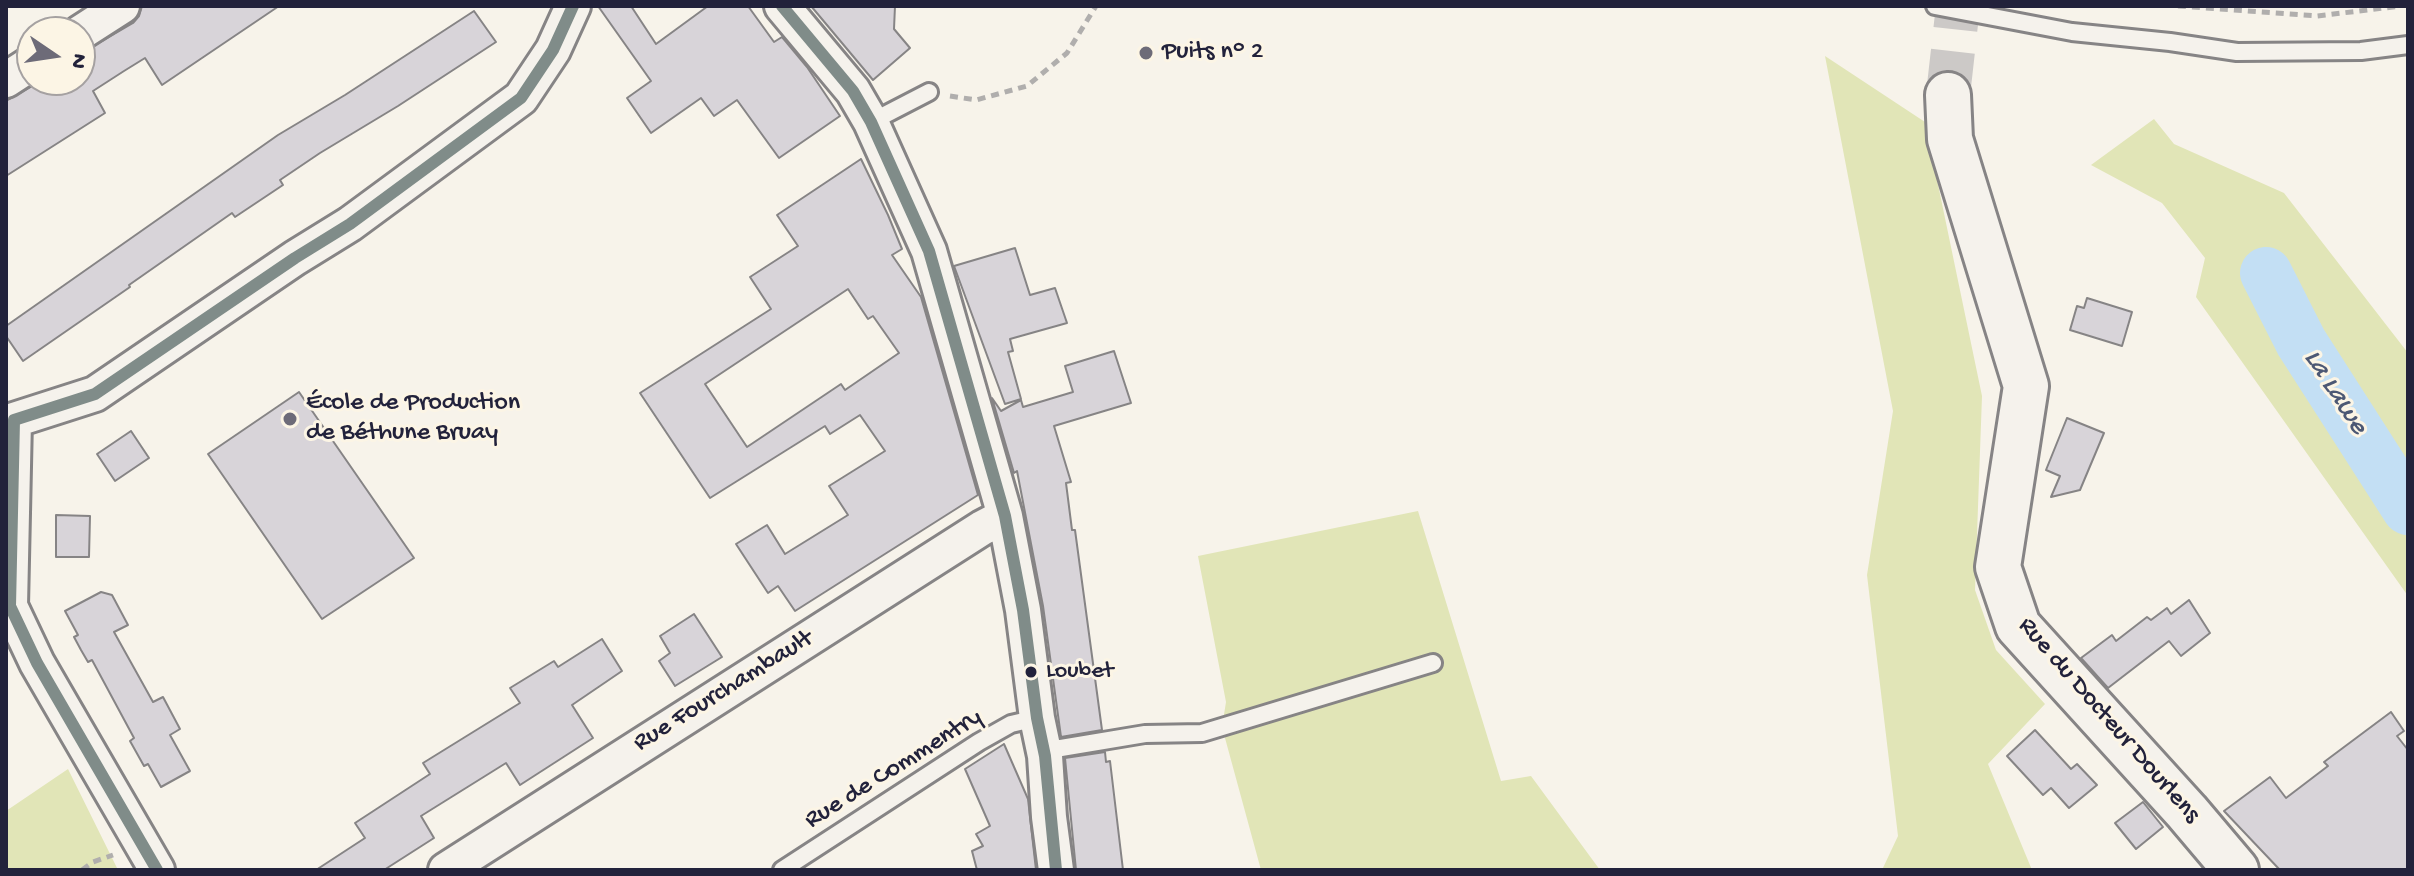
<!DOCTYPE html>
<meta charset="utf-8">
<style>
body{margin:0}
#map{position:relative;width:2414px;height:876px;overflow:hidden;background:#f7f3ea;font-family:"Gochi Hand",sans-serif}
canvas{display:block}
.frame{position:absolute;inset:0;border:8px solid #22223b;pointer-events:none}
.north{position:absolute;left:16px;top:16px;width:80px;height:80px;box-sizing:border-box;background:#fcf5e5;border:2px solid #a5a1a1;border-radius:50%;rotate:103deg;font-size:22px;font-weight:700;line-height:32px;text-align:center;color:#22223b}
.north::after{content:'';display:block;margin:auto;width:28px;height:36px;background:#6d6b78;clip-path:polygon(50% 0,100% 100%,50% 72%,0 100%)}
</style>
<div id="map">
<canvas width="2414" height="876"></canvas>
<div class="frame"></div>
<div class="north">N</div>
</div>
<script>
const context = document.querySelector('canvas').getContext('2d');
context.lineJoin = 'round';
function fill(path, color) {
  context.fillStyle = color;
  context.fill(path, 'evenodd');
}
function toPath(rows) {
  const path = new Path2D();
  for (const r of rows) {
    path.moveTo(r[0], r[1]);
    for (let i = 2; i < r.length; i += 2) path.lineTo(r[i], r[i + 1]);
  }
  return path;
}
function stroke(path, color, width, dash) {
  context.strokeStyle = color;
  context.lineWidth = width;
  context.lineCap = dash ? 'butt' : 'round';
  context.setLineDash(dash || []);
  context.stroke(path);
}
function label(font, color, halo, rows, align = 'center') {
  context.font = font + ' "Gochi Hand",sans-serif';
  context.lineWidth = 6;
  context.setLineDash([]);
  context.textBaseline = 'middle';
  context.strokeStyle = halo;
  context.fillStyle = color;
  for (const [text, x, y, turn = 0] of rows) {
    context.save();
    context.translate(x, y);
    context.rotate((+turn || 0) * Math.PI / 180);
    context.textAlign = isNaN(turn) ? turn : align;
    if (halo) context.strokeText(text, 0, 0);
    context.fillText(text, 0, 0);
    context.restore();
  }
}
fill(toPath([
 [1825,56,1925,122,1982,396,1975,590,1996,650,2045,704,1988,764,2032,870,1882,870,1898,836,1867,575,1893,411],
 [2154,119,2174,144,2284,193,2408,353,2408,596,2196,297,2205,258,2162,203,2091,165],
 [1418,511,1501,781,1531,776,1600,870,1261,870,1222,727,1226,702,1198,556],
 [68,769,118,870,6,870,6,811]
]), '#e1e5b7');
stroke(toPath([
 [2266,273,2301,342,2408,509]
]), '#c3dff4', 52);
const building = toPath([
 [142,6,279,6,162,85,145,58,124,71,93,91,105,113,6,176,6,101,43,80,80,80,80,54,133,23,139,16,142,6],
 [598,6,631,6,656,44,708,6,748,6,774,42,782,37,807,67,840,116,779,158,737,100,714,116,701,98,651,133,627,98,651,81,598,6],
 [811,6,895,6,894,29,910,48,873,80,811,6],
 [474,11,496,42,398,106,320,153,280,180,283,185,235,217,232,213,129,285,130,287,23,361,6,336,6,326,278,135,345,95,474,11],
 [861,159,888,215,902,249,892,255,921,297,978,495,795,611,778,586,768,593,736,544,767,525,785,554,848,515,829,486,885,451,860,415,830,434,825,426,710,498,640,393,771,309,750,277,798,246,777,215,861,159],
 [848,289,868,319,873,316,899,353,845,390,841,384,747,447,705,384,848,289],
 [1015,248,1030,295,1055,288,1067,323,1010,339,1013,351,1008,352,1021,399,1005,404,954,266,1015,248],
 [2087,298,2132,312,2122,346,2070,330,2077,306,2084,308,2087,298],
 [1114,351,1131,403,1054,426,1071,482,1066,483,1072,530,1075,530,1102,730,1061,737,1043,606,1017,471,1014,473,992,398,1001,411,1021,400,1023,407,1073,392,1065,366,1114,351],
 [299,392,414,558,322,619,208,454,299,392],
 [2067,418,2104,433,2080,490,2051,497,2060,476,2046,470,2067,418],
 [131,431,149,458,115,481,97,454,131,431],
 [56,515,90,516,89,557,56,557,56,515],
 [101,592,112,595,128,625,114,632,153,702,163,697,180,729,170,735,190,771,161,787,148,764,144,766,130,741,134,738,92,660,88,662,81,650,74,637,78,635,65,611,101,592],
 [2189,600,2210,633,2181,656,2169,641,2108,688,2081,658,2112,635,2116,641,2147,617,2151,620,2167,608,2171,614,2189,600],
 [694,614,722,657,675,686,659,661,670,653,660,636,694,614],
 [602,639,622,671,572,705,593,738,520,785,506,763,421,816,434,838,384,870,316,870,365,838,355,823,430,774,423,763,520,703,510,688,554,661,558,667,602,639],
 [2391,712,2404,731,2397,736,2408,750,2408,870,2280,870,2224,811,2270,777,2286,798,2328,766,2324,762,2391,712],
 [2035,730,2071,769,2077,764,2097,785,2069,808,2051,788,2043,795,2007,756,2035,730],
 [1004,744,1028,799,1036,870,977,870,972,851,983,846,976,834,990,826,965,769,1004,744],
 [1105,752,1106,762,1110,761,1123,870,1076,870,1065,758,1105,752],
 [2143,802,2163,827,2136,849,2115,823,2143,802]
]);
fill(building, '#d8d4d9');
stroke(building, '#868485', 2);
stroke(toPath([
 [1948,95,1958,6]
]), '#ccc9c7', 44, [44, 22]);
const lane = toPath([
 [1935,6,2072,32,2170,42,2237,52,2361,51,2408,45],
 [871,122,929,92],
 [1045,756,1055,749,1145,734,1202,733,1433,663],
 [782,870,979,742,1011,724,1037,718]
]);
const street = toPath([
 [782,6,853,91,871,122,929,251,1005,516,1023,610,1037,718,1045,756,1049,817,1056,870],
 [80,33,122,6],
 [6,80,32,63],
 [14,420,95,394,295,258,350,224,521,98,553,50,573,6],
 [14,420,10,606,37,663,157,870],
 [446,870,982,528,1005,516]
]);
const secondary = toPath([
 [1948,95,1950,139,2026,386,1998,567,2018,626,2187,812,2236,870]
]);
stroke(lane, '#868485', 22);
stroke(street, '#868485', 40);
stroke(secondary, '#868485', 50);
stroke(toPath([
 [2178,6,2317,16,2401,6],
 [950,96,976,100,1027,86,1067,53,1096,6],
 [82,870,93,862,113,855]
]), '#b0aead', 5, [8, 6]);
stroke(lane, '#f5f2ec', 16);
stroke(street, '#f5f2ec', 34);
stroke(secondary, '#f5f2ec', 44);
stroke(toPath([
 [782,6,853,91,871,122,929,251,1005,516,1023,610,1037,718,1045,756,1056,870],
 [157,870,37,663,10,606,14,420,95,394,295,258,350,224,521,98,553,50,573,6]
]), '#808c89', 12);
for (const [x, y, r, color] of [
 [1146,53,8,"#6d6b78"],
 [290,419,8,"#6d6b78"],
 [1031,672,7,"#22223b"]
]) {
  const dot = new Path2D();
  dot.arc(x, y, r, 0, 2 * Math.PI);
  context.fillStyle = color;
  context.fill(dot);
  stroke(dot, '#fcf5e5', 3);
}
label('24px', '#22223b', '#fcf5e5', [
 ["Loubet",1046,672]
], 'left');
label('26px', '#22223b', '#fcf5e5', [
 ["Puits n° 2",1162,53],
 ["École de Production",306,404],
 ["de Béthune Bruay",306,434]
], 'left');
label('26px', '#22223b', '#fcf5e5', [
 ["Rue Fourchambault",724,692,-32],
 ["Rue du Docteur Dourlens",2108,721,49],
 ["Rue de Commentry",894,770,-32]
]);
label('italic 28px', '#4c5874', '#fcf5e5', [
 ["La Lawe",2334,393,57]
]);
</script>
